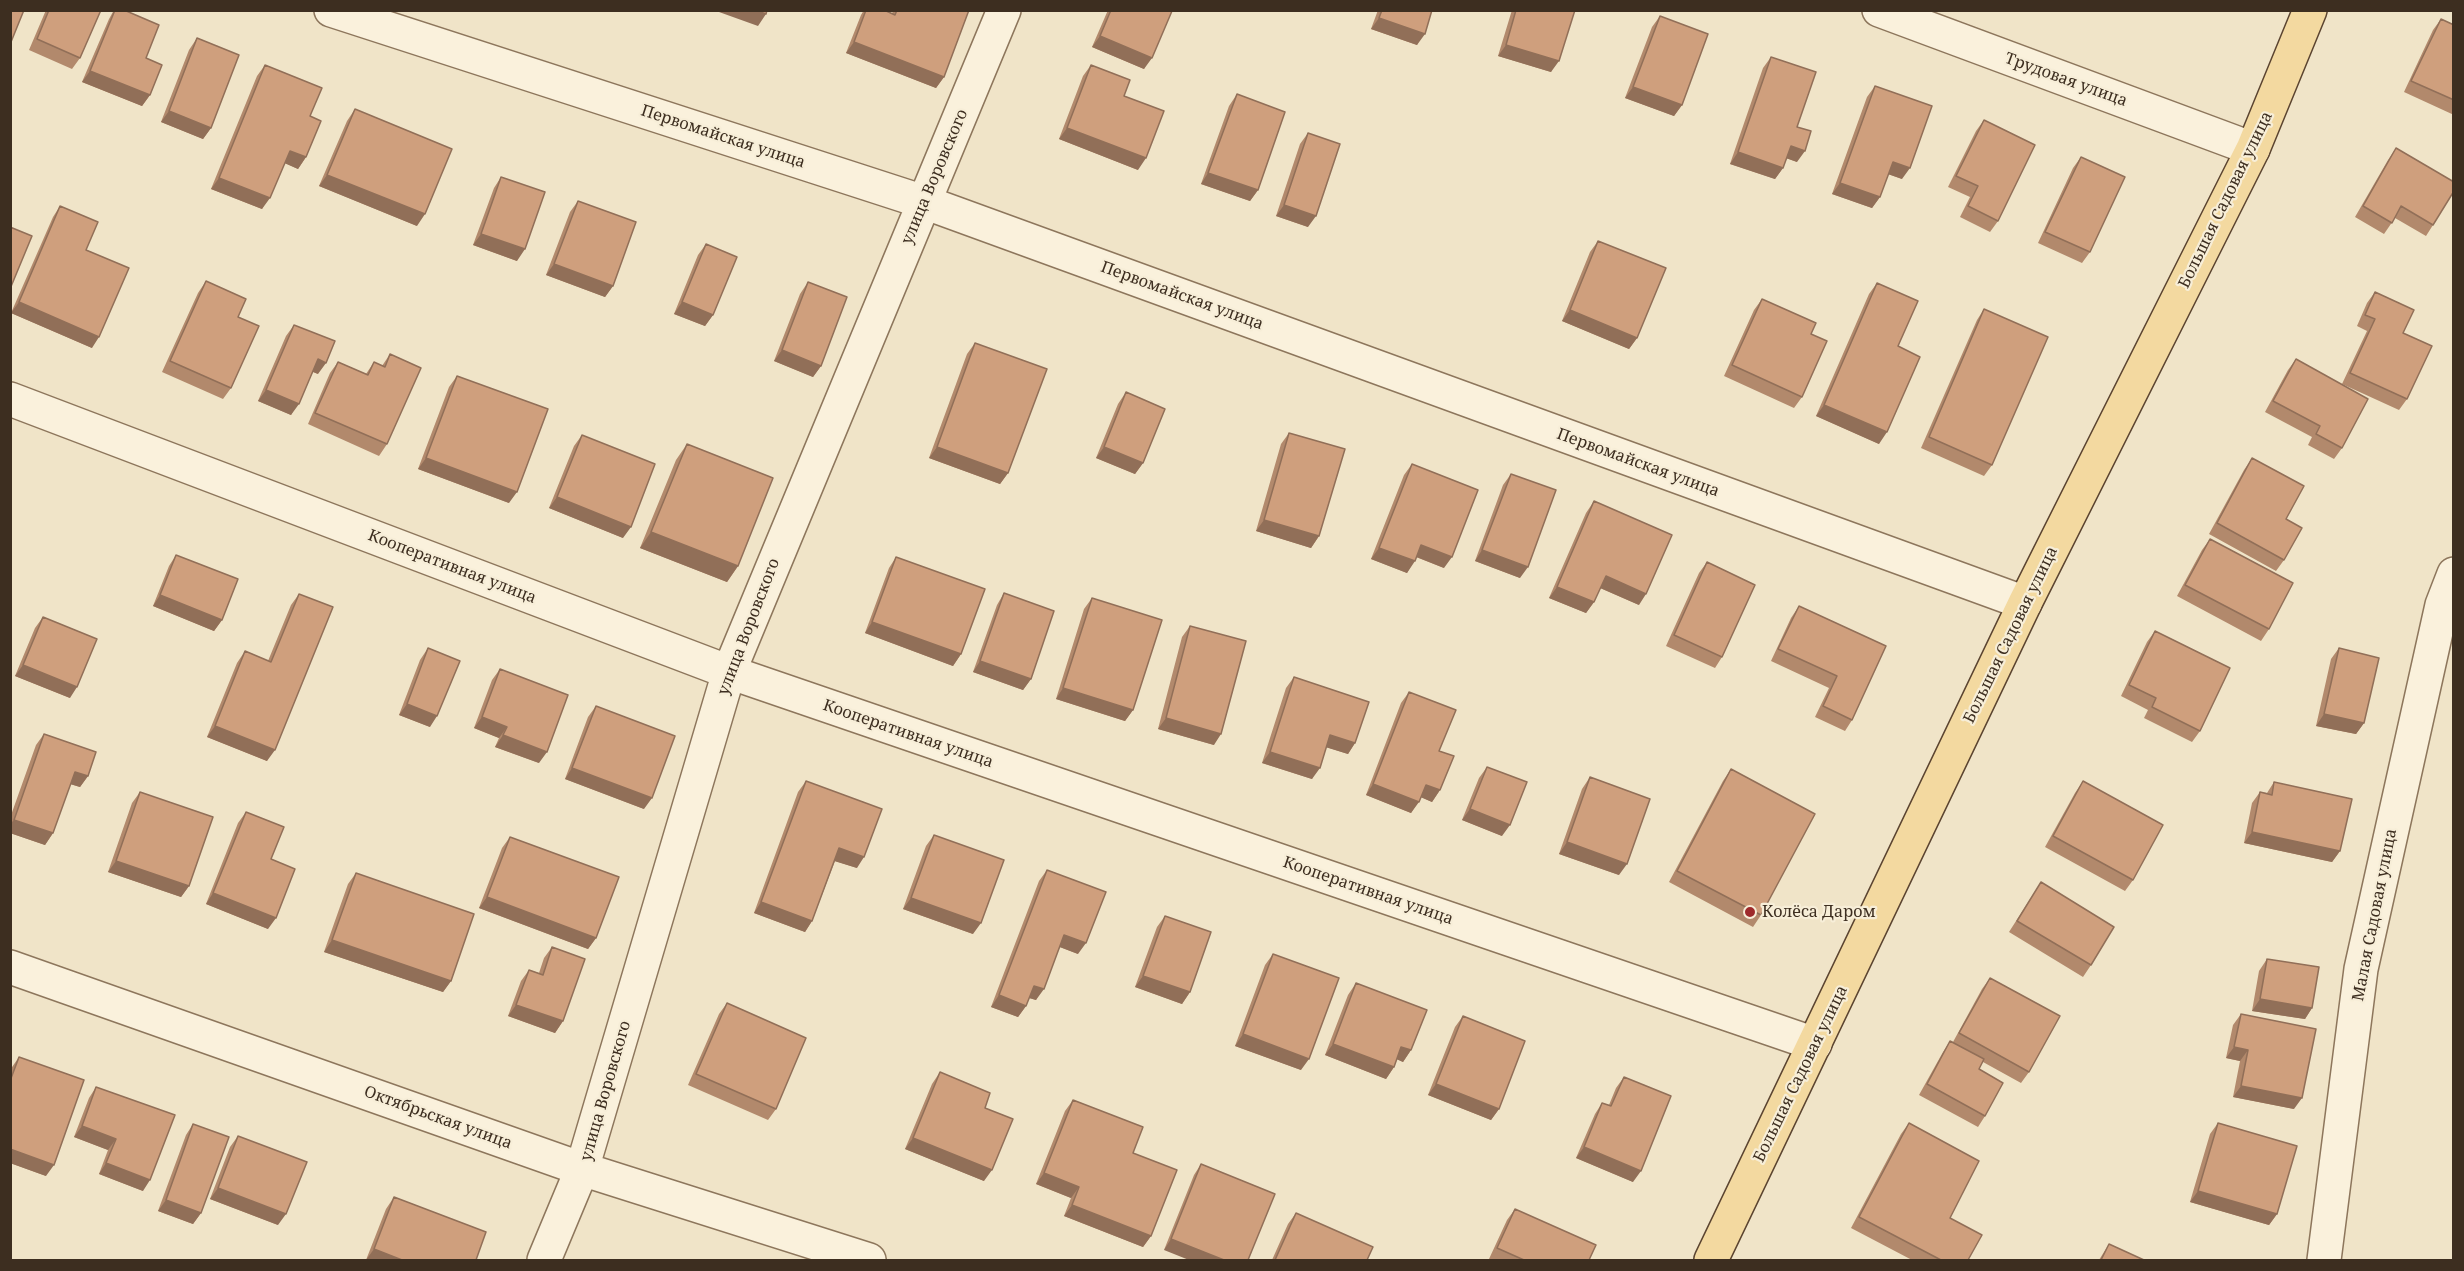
<!DOCTYPE html>
<meta charset="utf-8">
<style>
body{margin:0}
#map{position:relative;width:2464px;height:1271px;overflow:hidden;background:#f0e4c8;font-family:"Noto Serif",serif}
canvas{display:block}
.frame{position:absolute;inset:0;border:12px solid #3d2e20;pointer-events:none}
</style>
<div id="map">
<canvas width="2464" height="1271"></canvas>
<div class="frame"></div>
</div>
<script>
const context = document.querySelector('canvas').getContext('2d');
context.lineJoin = 'round';
function toPath(rows) {
  const path = new Path2D();
  for (const r of rows) {
    path.moveTo(r[0], r[1]);
    for (let i = 2; i < r.length; i += 2) path.lineTo(r[i], r[i + 1]);
  }
  return path;
}
function stroke(path, color, width, dash) {
  context.strokeStyle = color;
  context.lineWidth = width;
  context.lineCap = dash ? 'butt' : 'round';
  context.setLineDash(dash || []);
  context.stroke(path);
}
function fill(path, color) {
  context.fillStyle = color;
  context.fill(path, 'evenodd');
}
function label(font, color, halo, rows, align = 'center') {
  context.font = font + ' "Noto Serif",serif';
  context.lineWidth = 4.5;
  context.setLineDash([]);
  context.textBaseline = 'middle';
  context.strokeStyle = halo;
  context.fillStyle = color;
  for (const [text, x, y, turn = 0] of rows) {
    context.save();
    context.translate(x, y);
    context.rotate((+turn || 0) * Math.PI / 180);
    context.textAlign = isNaN(turn) ? turn : align;
    if (halo) context.strokeText(text, 0, 0);
    context.fillText(text, 0, 0);
    context.restore();
  }
}
const minor = toPath([
 [331,10,924,202,2025,603],
 [1879,10,2253,149],
 [10,399,729,672,1815,1044],
 [10,967,582,1169,869,1260],
 [544,1260,582,1169,729,672,1004,10],
 [2324,1260,2361,969,2442,605,2454,574]
]);
const major = toPath([
 [1711,1260,2025,603,2253,149,2310,10]
]);
stroke(minor, '#8d765c', 36);
stroke(major, '#5b4430', 36);
stroke(minor, '#faf1dc', 33);
stroke(major, '#f3d9a0', 33);
fill(toPath([
 [46,10,101,10,80,58,72,69,29,50],
 [114,10,124,10,146,58,150,95,142,106,82,82,109,19],
 [864,10,884,10,892,14,893,10,969,10,944,77,936,88,846,53,861,15],
 [1108,10,1170,10,1144,69,1092,47],
 [1378,10,1432,10,1417,45,1371,29],
 [1512,10,1575,10,1551,72,1498,56],
 [1660,16,1682,105,1674,116,1625,98,1652,27],
 [2441,19,2454,25,2454,115,2404,92,2433,30],
 [197,38,211,128,203,139,161,122,189,50],
 [1771,57,1797,127,1797,162,1786,158,1783,168,1775,179,1730,164,1763,68],
 [265,65,306,157,298,169,285,163,262,209,211,189,257,76],
 [1091,65,1124,96,1138,170,1059,139,1083,76],
 [1875,86,1902,179,1888,174,1880,197,1872,208,1832,194,1867,97],
 [1237,94,1258,190,1250,201,1201,184,1229,106],
 [355,109,417,226,319,186,347,121],
 [1984,120,1998,221,1990,232,1960,217,1970,197,1948,187,1976,131],
 [1308,133,1308,227,1276,216,1300,144],
 [2396,148,2433,225,2426,236,2395,218,2384,234,2355,217,2388,160],
 [2081,157,2090,252,2082,263,2038,243,2073,168],
 [501,177,517,261,473,245,494,188],
 [578,201,613,286,605,297,546,275,570,212],
 [60,206,86,250,92,348,11,313,53,217],
 [1598,241,1637,338,1629,349,1562,321,1590,252],
 [706,244,713,315,705,326,674,314,698,255],
 [206,281,238,317,231,388,223,399,162,372,198,293],
 [808,282,821,366,813,377,774,361,800,294],
 [1877,283,1898,346,1879,444,1816,416,1869,294],
 [2375,292,2407,399,2399,410,2342,384,2367,331,2357,326,2367,303],
 [1762,299,1811,334,1802,397,1794,408,1724,376,1754,310],
 [1984,309,1992,465,1984,476,1921,448,1977,320],
 [294,325,318,374,313,372,291,415,258,401,286,336],
 [975,343,1008,473,1000,484,929,458,967,354],
 [390,354,387,444,379,456,308,424,330,373,338,362,366,374,374,362,382,366],
 [2296,359,2342,448,2334,459,2308,445,2312,437,2265,412,2288,370],
 [457,376,509,503,418,469,449,387],
 [1126,392,1143,463,1135,474,1096,458,1118,404],
 [1289,433,1319,536,1311,548,1256,531,1281,444],
 [582,435,623,538,549,508,574,446],
 [687,444,738,566,727,582,640,548,676,460],
 [2252,458,2286,519,2284,560,2276,571,2209,534,2244,470],
 [1412,464,1444,568,1416,557,1407,573,1371,559,1404,475],
 [1511,474,1520,578,1475,561,1503,485],
 [1594,501,1639,605,1600,588,1594,602,1586,613,1549,598,1586,513],
 [2210,539,2269,629,2261,641,2177,596,2202,550],
 [176,555,222,620,214,631,153,606,169,566],
 [896,557,961,654,953,666,865,633,889,568],
 [1707,562,1722,657,1715,668,1666,646,1699,573],
 [1004,593,1031,679,1023,690,973,672,997,605],
 [299,594,267,761,207,737,237,663,245,651,268,661,291,605],
 [1092,598,1133,710,1125,721,1056,699,1084,609],
 [1799,606,1886,646,1852,720,1845,731,1815,717,1829,688,1771,661,1791,618],
 [43,617,70,698,15,676,35,628],
 [1190,626,1214,745,1158,729,1182,637],
 [2155,631,2200,731,2192,742,2144,718,2148,710,2121,696,2147,642],
 [428,648,430,727,399,715,420,660],
 [2339,648,2364,723,2356,734,2316,726,2331,659],
 [500,669,539,763,495,747,499,738,474,728,492,680],
 [1294,677,1355,743,1348,754,1326,747,1312,779,1262,763,1286,688],
 [1409,692,1439,751,1440,790,1432,802,1421,797,1411,813,1366,795,1401,703],
 [596,706,644,809,565,779,588,717],
 [44,734,88,776,80,787,70,784,53,833,45,845,10,833,10,818,36,745],
 [1487,767,1502,836,1462,820,1479,778],
 [1731,769,1761,915,1753,927,1669,882,1723,781],
 [1590,777,1619,875,1559,854,1582,789],
 [806,781,857,868,835,861,812,921,805,932,754,913,798,792],
 [2083,781,2133,880,2125,891,2045,847,2075,793],
 [2274,782,2340,851,2332,862,2244,843,2252,803,2260,792,2267,793],
 [140,792,189,886,181,897,108,872,132,803],
 [246,812,271,859,268,929,206,904,238,823],
 [934,835,973,934,903,909,926,846],
 [510,837,596,938,588,949,479,908,502,848],
 [1047,870,1078,954,1060,947,1036,1000,1029,998,1026,1006,1018,1017,991,1007,1039,881],
 [356,873,451,981,443,992,324,952,348,884],
 [2041,882,2091,965,2083,977,2009,932],
 [1165,916,1190,992,1182,1004,1135,987,1157,927],
 [552,947,563,1021,555,1033,508,1016,521,981,529,970,539,973,544,958],
 [1273,954,1301,1070,1235,1046,1265,965],
 [2267,959,2312,1008,2305,1019,2252,1011,2259,971],
 [1990,978,2029,1072,2021,1083,1983,1062,1979,1069,1985,1116,1978,1127,1919,1095,1943,1052,1950,1041,1953,1042,1982,989],
 [1356,983,1411,1050,1403,1062,1397,1059,1394,1067,1386,1079,1325,1055,1348,995],
 [727,1003,776,1109,768,1120,688,1085,719,1014],
 [2241,1014,2294,1109,2233,1097,2240,1061,2226,1058,2233,1025],
 [1463,1016,1499,1109,1491,1120,1428,1095,1455,1027],
 [19,1057,46,1176,10,1163,10,1070],
 [940,1072,985,1108,984,1181,905,1149,932,1084],
 [1624,1077,1633,1182,1576,1158,1595,1114,1602,1103,1609,1105,1616,1088],
 [96,1087,143,1191,99,1174,108,1150,74,1137,89,1098],
 [1073,1100,1133,1153,1151,1236,1143,1247,1064,1216,1071,1198,1036,1184,1065,1111],
 [1909,1123,1950,1218,1968,1260,1912,1260,1851,1228,1901,1134],
 [2218,1123,2277,1214,2269,1225,2190,1202,2210,1134],
 [193,1124,201,1213,193,1224,158,1211,186,1135],
 [238,1136,278,1225,210,1199,230,1147],
 [1201,1164,1275,1194,1164,1250,1194,1175],
 [394,1197,486,1232,366,1260,386,1209],
 [1515,1209,1589,1260,1492,1260,1489,1259,1507,1220],
 [1296,1213,1367,1260,1272,1260,1288,1224],
 [2109,1244,2144,1260,2099,1260]
]), '#b2896c');
fill(toPath([
 [720,10,755,10,766,14,758,26,719,12],
 [1379,18,1425,34,1417,45,1371,29],
 [1100,36,1152,58,1144,69,1092,47],
 [854,42,944,77,936,88,846,53],
 [1506,45,1559,61,1551,72,1498,56],
 [90,71,150,95,142,106,82,82],
 [1633,87,1682,105,1674,116,1625,98],
 [169,111,211,128,203,139,161,122],
 [1067,128,1146,158,1138,170,1059,139],
 [1791,146,1805,151,1797,162,1783,157],
 [290,151,306,157,298,169,282,162],
 [1738,152,1783,168,1775,179,1730,164],
 [1893,162,1910,168,1902,179,1885,173],
 [1208,173,1258,190,1250,201,1201,184],
 [327,175,425,214,417,226,319,186],
 [219,178,270,198,262,209,211,189],
 [1840,183,1880,197,1872,208,1832,194],
 [1284,205,1316,216,1308,227,1276,216],
 [481,234,525,249,517,261,473,245],
 [554,264,613,286,605,297,546,275],
 [19,302,99,337,92,348,11,313],
 [682,302,713,315,705,326,674,314],
 [1570,310,1637,338,1629,349,1562,321],
 [782,350,821,366,813,377,774,361],
 [318,359,326,363,318,374,311,371],
 [266,390,299,404,291,415,258,401],
 [1824,405,1887,432,1879,444,1816,416],
 [937,447,1008,473,1000,484,929,458],
 [1104,447,1143,463,1135,474,1096,458],
 [426,458,517,492,509,503,418,469],
 [557,497,631,527,623,538,549,508],
 [1264,520,1319,536,1311,548,1256,531],
 [651,532,738,566,727,582,640,548],
 [1421,545,1452,557,1444,568,1414,556],
 [1379,548,1415,561,1407,573,1371,559],
 [1482,550,1528,567,1520,578,1475,561],
 [1606,576,1646,594,1639,605,1598,587],
 [1557,587,1594,602,1586,613,1549,598],
 [160,595,222,620,214,631,153,606],
 [872,622,961,654,953,666,865,633],
 [980,661,1031,679,1023,690,973,672],
 [23,665,77,687,70,698,15,676],
 [1063,688,1133,710,1125,721,1056,699],
 [407,704,437,716,430,727,399,715],
 [2324,714,2364,723,2356,734,2316,726],
 [482,717,507,727,499,738,474,728],
 [1166,718,1221,734,1214,745,1158,729],
 [215,726,275,750,267,761,207,737],
 [503,735,547,752,539,763,495,747],
 [1330,735,1355,743,1348,754,1322,746],
 [1270,752,1320,768,1312,779,1262,763],
 [572,768,652,798,644,809,565,779],
 [75,772,88,776,80,787,67,783],
 [1373,784,1419,802,1411,813,1366,795],
 [1426,785,1440,790,1432,802,1418,796],
 [1470,809,1510,825,1502,836,1462,820],
 [14,820,53,833,45,845,10,833,10,824],
 [2252,832,2340,851,2332,862,2244,843],
 [1567,842,1627,864,1619,875,1559,854],
 [839,848,864,857,857,868,831,860],
 [116,861,189,886,181,897,108,872],
 [213,893,276,918,268,929,206,904],
 [487,897,596,938,588,949,479,908],
 [911,898,981,923,973,934,903,909],
 [761,902,812,921,805,932,754,913],
 [1064,935,1086,943,1078,954,1057,946],
 [332,940,451,981,443,992,324,952],
 [1143,976,1190,992,1182,1004,1135,987],
 [1034,986,1044,989,1036,1000,1026,997],
 [999,995,1026,1006,1018,1017,991,1007],
 [2260,999,2312,1008,2305,1019,2252,1011],
 [516,1005,563,1021,555,1033,508,1016],
 [1243,1034,1309,1059,1301,1070,1235,1046],
 [1333,1044,1394,1067,1386,1079,1325,1055],
 [1401,1047,1411,1050,1403,1062,1394,1058],
 [2234,1047,2248,1050,2240,1061,2226,1058],
 [1436,1084,1499,1109,1491,1120,1428,1095],
 [2241,1086,2302,1098,2294,1109,2233,1097],
 [82,1126,116,1139,108,1150,74,1137],
 [913,1138,992,1170,984,1181,905,1149],
 [1584,1147,1641,1171,1633,1182,1576,1158],
 [10,1149,54,1165,46,1176,10,1163],
 [106,1163,150,1180,143,1191,99,1174],
 [1044,1173,1079,1187,1071,1198,1036,1184],
 [218,1188,286,1214,278,1225,210,1199],
 [2198,1191,2277,1214,2269,1225,2190,1202],
 [166,1200,201,1213,193,1224,158,1211],
 [1072,1205,1151,1236,1143,1247,1064,1216],
 [1171,1239,1224,1260,1189,1260,1164,1250],
 [374,1249,402,1260,366,1260]
]), '#916f58');
const building = toPath([
 [10,10,24,10,11,42,10,42,10,10],
 [49,10,101,10,80,58,37,39,49,10],
 [115,10,124,10,159,25,146,58,162,65,150,95,90,71,115,10],
 [755,10,767,10,766,14,755,10],
 [866,10,884,10,895,15,897,10,969,10,944,77,854,42,866,10],
 [1111,10,1170,10,1172,11,1152,58,1100,36,1111,10],
 [1382,10,1432,10,1425,34,1379,18,1382,10],
 [1516,10,1575,10,1559,61,1506,45,1516,10],
 [1660,16,1708,34,1682,105,1633,87,1660,16],
 [2441,19,2454,25,2454,100,2411,81,2441,19],
 [197,38,239,55,211,128,169,111,197,38],
 [1771,57,1816,72,1797,127,1811,131,1805,151,1791,146,1783,168,1738,152,1771,57],
 [265,65,322,88,310,116,321,121,306,157,290,151,270,198,219,178,265,65],
 [1091,65,1130,80,1124,96,1164,111,1146,158,1067,128,1091,65],
 [1875,86,1932,106,1910,168,1893,162,1880,197,1840,183,1875,86],
 [1237,94,1285,112,1258,190,1208,173,1237,94],
 [355,109,452,149,425,214,327,175,355,109],
 [1984,120,2035,145,1998,221,1968,206,1978,186,1956,176,1984,120],
 [1308,133,1340,144,1316,216,1284,205,1308,133],
 [2396,148,2454,182,2454,191,2433,225,2401,206,2392,223,2363,206,2396,148],
 [2081,157,2125,177,2090,252,2045,232,2081,157],
 [501,177,545,192,525,249,481,234,501,177],
 [578,201,636,222,613,286,554,264,578,201],
 [60,206,98,222,86,250,129,268,99,337,19,302,60,206],
 [10,227,32,236,10,289,10,227],
 [1598,241,1666,268,1637,338,1570,310,1598,241],
 [706,244,737,257,713,315,682,302,706,244],
 [206,281,246,299,238,317,259,326,231,388,170,361,206,281],
 [808,282,847,297,821,366,782,350,808,282],
 [1877,283,1918,301,1898,346,1920,357,1887,432,1824,405,1877,283],
 [2375,292,2414,310,2403,333,2432,346,2407,399,2350,373,2375,319,2365,315,2375,292],
 [1762,299,1816,323,1811,334,1827,341,1802,397,1732,365,1762,299],
 [1984,309,2048,337,1992,465,1929,437,1984,309],
 [294,325,335,341,326,363,318,359,299,404,266,390,294,325],
 [975,343,1047,369,1008,473,937,447,975,343],
 [390,354,421,368,387,444,315,413,338,362,368,375,374,362,385,367,390,354],
 [2296,359,2368,399,2342,448,2316,434,2320,426,2273,401,2296,359],
 [457,376,548,409,517,492,426,458,457,376],
 [1126,392,1165,409,1143,463,1104,447,1126,392],
 [1289,433,1345,449,1319,536,1264,520,1289,433],
 [582,435,655,464,631,527,557,497,582,435],
 [687,444,773,478,738,566,651,532,687,444],
 [2252,458,2304,486,2286,519,2302,528,2284,560,2217,523,2252,458],
 [1412,464,1478,490,1452,557,1421,545,1415,561,1379,548,1412,464],
 [1511,474,1556,490,1528,567,1482,550,1511,474],
 [1594,501,1672,535,1646,594,1606,576,1594,602,1557,587,1594,501],
 [2210,539,2293,583,2269,629,2185,585,2210,539],
 [176,555,238,579,222,620,160,595,176,555],
 [896,557,985,589,961,654,872,622,896,557],
 [1707,562,1755,585,1722,657,1674,635,1707,562],
 [1004,593,1054,611,1031,679,980,661,1004,593],
 [299,594,333,607,275,750,215,726,245,651,271,662,299,594],
 [1092,598,1162,620,1133,710,1063,688,1092,598],
 [1799,606,1886,646,1852,720,1823,706,1837,676,1778,649,1799,606],
 [43,617,97,639,77,687,23,665,43,617],
 [1190,626,1246,641,1221,734,1166,718,1190,626],
 [2155,631,2230,668,2200,731,2152,707,2156,698,2129,685,2155,631],
 [428,648,460,661,437,716,407,704,428,648],
 [2339,648,2379,658,2364,723,2324,714,2339,648],
 [500,669,568,695,547,752,503,735,507,727,482,717,500,669],
 [1294,677,1369,702,1355,743,1330,735,1320,768,1270,752,1294,677],
 [1409,692,1456,710,1439,751,1454,756,1440,790,1426,785,1419,802,1373,784,1409,692],
 [596,706,675,736,652,798,572,768,596,706],
 [44,734,96,752,88,776,75,772,53,833,14,820,44,734],
 [1487,767,1527,782,1510,825,1470,809,1487,767],
 [1731,769,1815,814,1761,915,1677,871,1731,769],
 [1590,777,1650,799,1627,864,1567,842,1590,777],
 [806,781,882,809,864,857,839,848,812,921,761,902,806,781],
 [2083,781,2163,825,2133,880,2053,836,2083,781],
 [2274,782,2352,799,2340,851,2252,832,2260,792,2272,795,2274,782],
 [140,792,213,817,189,886,116,861,140,792],
 [246,812,284,827,271,859,295,869,276,918,213,893,246,812],
 [934,835,1004,860,981,923,911,898,934,835],
 [510,837,619,877,596,938,487,897,510,837],
 [1047,870,1106,892,1086,943,1064,935,1044,989,1034,986,1026,1006,999,995,1047,870],
 [356,873,474,914,451,981,332,940,356,873],
 [2041,882,2114,927,2091,965,2017,921,2041,882],
 [1165,916,1211,932,1190,992,1143,976,1165,916],
 [552,947,585,959,563,1021,516,1005,529,970,543,975,552,947],
 [1273,954,1339,978,1309,1059,1243,1034,1273,954],
 [2267,959,2319,967,2312,1008,2260,999,2267,959],
 [1990,978,2060,1016,2029,1072,1959,1033,1990,978],
 [1356,983,1427,1010,1411,1050,1401,1047,1394,1067,1333,1044,1356,983],
 [727,1003,806,1038,776,1109,696,1074,727,1003],
 [2241,1014,2316,1029,2302,1098,2241,1086,2248,1050,2234,1047,2241,1014],
 [1463,1016,1525,1041,1499,1109,1436,1084,1463,1016],
 [1950,1041,1984,1059,1979,1069,2003,1083,1985,1116,1927,1084,1950,1041],
 [19,1057,84,1080,54,1165,10,1149,10,1081,19,1057],
 [940,1072,990,1093,985,1108,1013,1119,992,1170,913,1138,940,1072],
 [1624,1077,1671,1096,1641,1171,1584,1147,1602,1103,1611,1106,1624,1077],
 [96,1087,175,1115,150,1180,106,1163,116,1139,82,1126,96,1087],
 [1073,1100,1143,1127,1133,1153,1177,1170,1151,1236,1072,1205,1079,1187,1044,1173,1073,1100],
 [1909,1123,1979,1161,1950,1218,1982,1235,1968,1260,1941,1260,1859,1217,1909,1123],
 [2218,1123,2297,1146,2277,1214,2198,1191,2218,1123],
 [193,1124,229,1137,201,1213,166,1200,193,1124],
 [238,1136,307,1162,286,1214,218,1188,238,1136],
 [1201,1164,1275,1194,1248,1260,1224,1260,1171,1239,1201,1164],
 [394,1197,486,1232,476,1260,402,1260,374,1249,394,1197],
 [1515,1209,1596,1245,1589,1260,1524,1260,1497,1248,1515,1209],
 [1296,1213,1373,1247,1367,1260,1275,1260,1296,1213],
 [2109,1244,2144,1260,2101,1260,2109,1244]
]);
fill(building, '#cf9f7d');
stroke(building, '#916f58', 1.5);
for (const [x, y, r, color] of [
 [1750,912,6,"#9e2a2b"]
]) {
  const dot = new Path2D();
  dot.arc(x, y, r, 0, 2 * Math.PI);
  context.fillStyle = color;
  context.fill(dot);
  stroke(dot, '#f7eed8', 2);
}
label('16px', '#3d2e20', '#f7eed8', [
 ["Трудовая улица",2066,80,20],
 ["Первомайская улица",723,137,18],
 ["улица Воровского",935,177,-67],
 ["Большая Садовая улица",2226,200,-64],
 ["Первомайская улица",1182,296,20],
 ["Первомайская улица",1638,463,20],
 ["Кооперативная улица",452,567,21],
 ["улица Воровского",749,627,-69],
 ["Большая Садовая улица",2011,635,-64],
 ["Кооперативная улица",908,734,19],
 ["Кооперативная улица",1368,891,19],
 ["Малая Садовая улица",2375,915,-79],
 ["Большая Садовая улица",1801,1074,-64],
 ["улица Воровского",606,1091,-74],
 ["Октябрьская улица",438,1118,20]
]);
label('16px', '#3d2e20', '#f7eed8', [
 ["Колёса Даром",1762,912]
], 'left');
</script>
